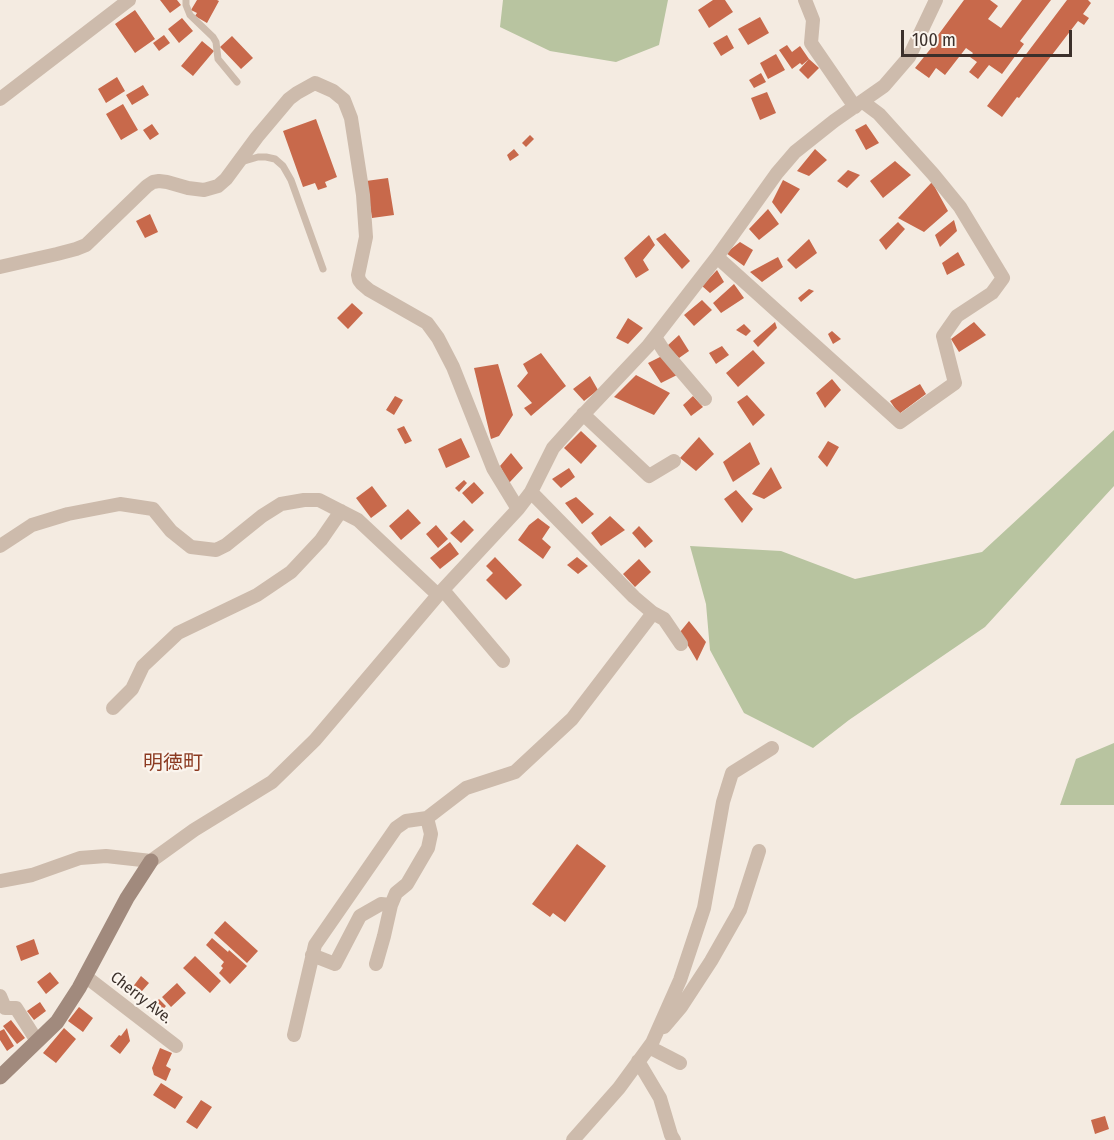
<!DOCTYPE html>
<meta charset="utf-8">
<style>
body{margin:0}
#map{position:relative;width:1114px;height:1140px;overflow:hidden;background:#f4ebe1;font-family:"Fira Sans Condensed",sans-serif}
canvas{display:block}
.scale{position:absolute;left:901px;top:30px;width:171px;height:27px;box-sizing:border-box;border:3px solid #3b302b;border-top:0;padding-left:8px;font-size:18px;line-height:21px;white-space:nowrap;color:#3b302b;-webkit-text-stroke:4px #fbf5ee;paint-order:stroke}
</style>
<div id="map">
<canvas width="1114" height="1140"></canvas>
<div class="scale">100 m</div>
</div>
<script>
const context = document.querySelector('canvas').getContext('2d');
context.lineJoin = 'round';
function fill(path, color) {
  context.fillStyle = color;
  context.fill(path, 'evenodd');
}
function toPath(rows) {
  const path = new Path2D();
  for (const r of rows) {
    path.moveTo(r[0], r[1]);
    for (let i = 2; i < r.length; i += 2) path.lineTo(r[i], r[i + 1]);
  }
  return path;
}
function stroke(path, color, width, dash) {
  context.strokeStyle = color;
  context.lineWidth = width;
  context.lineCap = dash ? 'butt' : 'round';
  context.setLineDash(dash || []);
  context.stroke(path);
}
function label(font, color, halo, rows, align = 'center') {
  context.font = font + ' "Fira Sans Condensed","Noto Sans JP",sans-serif';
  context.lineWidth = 4.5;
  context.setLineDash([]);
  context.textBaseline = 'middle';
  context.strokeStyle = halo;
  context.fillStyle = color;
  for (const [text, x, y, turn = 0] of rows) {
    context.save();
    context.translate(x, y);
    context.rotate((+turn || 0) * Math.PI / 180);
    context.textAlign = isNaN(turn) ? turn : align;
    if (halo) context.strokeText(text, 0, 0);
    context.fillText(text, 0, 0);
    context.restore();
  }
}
fill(toPath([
 [503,0,668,0,659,45,616,62,550,51,500,27],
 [1114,430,1114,486,985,627,849,720,813,748,744,713,710,650,706,604,690,546,781,551,855,579,982,552],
 [1114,743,1114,805,1060,805,1076,759]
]), '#b8c4a0');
fill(toPath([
 [160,0,177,0,181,5,170,13],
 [197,0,217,0,219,1,207,23,195,16,197,13,191,10],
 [713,0,725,0,733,12,709,28,698,10],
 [964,0,990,0,998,6,988,19,1001,28,1022,0,1051,0,1020,41,1024,44,1002,74,989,65,978,79,969,72,977,62,970,57,973,53,966,48,945,75,936,68,929,78,915,68,932,47,930,46],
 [1067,0,1088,0,1091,3,1083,14,1089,18,1084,25,1078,21,1019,98,1017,97,1002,117,987,106],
 [135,10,155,39,135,53,115,24],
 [760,17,769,33,748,45,738,29],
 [182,18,193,31,179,43,168,29],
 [164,35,170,43,159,51,153,43],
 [727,35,734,48,721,56,713,43],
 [232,36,253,58,241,69,220,47],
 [202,41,214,51,193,76,181,66],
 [787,45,792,52,800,46,809,59,802,65,800,63,792,69,779,50],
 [776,54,785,70,768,79,760,63],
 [809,59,819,68,808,79,799,70],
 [761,73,766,82,754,88,749,80],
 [117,77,125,91,106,103,98,89],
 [143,85,149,95,132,105,126,95],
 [767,92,776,113,760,120,751,98],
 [123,104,138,130,121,140,106,114],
 [316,119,337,177,325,182,327,187,318,190,315,183,303,187,283,131],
 [152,124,159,134,150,140,143,130],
 [866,124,879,143,866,150,855,130],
 [530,135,534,139,526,147,522,143],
 [514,149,519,155,510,161,507,155],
 [815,149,827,160,809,176,797,171],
 [895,161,911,175,883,198,870,181],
 [848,170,860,175,847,188,837,181],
 [388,178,394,215,372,218,366,181],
 [783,180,800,189,781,214,772,202],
 [932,182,948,211,924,232,898,218],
 [768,209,779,224,759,240,749,229],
 [150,214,158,232,145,238,136,221],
 [954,220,957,231,940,247,935,235],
 [898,222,905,229,886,250,879,240],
 [665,233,690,261,682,269,656,239],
 [649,235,655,245,643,260,649,270,636,278,624,258],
 [809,239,817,253,796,269,787,260],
 [740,242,753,250,744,266,726,253],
 [958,252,965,265,947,275,942,263],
 [778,257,783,267,762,282,750,272],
 [717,270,724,282,710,293,702,286],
 [734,284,744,298,721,313,713,303],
 [809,289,814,291,801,302,798,298],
 [702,300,712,310,694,326,684,315],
 [352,303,363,313,348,329,337,318],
 [628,318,643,328,628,344,616,338],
 [775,322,777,328,758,347,753,341],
 [974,322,986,335,959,352,951,339],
 [744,324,751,331,746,336,736,330],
 [832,331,841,339,833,344,828,334],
 [679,335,689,351,679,358,667,346],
 [722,346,729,355,716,364,709,353],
 [753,350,765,363,738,387,726,373],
 [541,353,566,386,531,416,524,408,532,403,517,386,528,373,523,364],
 [662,356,677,375,661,383,648,363],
 [498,364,513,415,499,436,491,439,474,368],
 [636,375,670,393,654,415,614,397],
 [590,376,598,390,584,401,573,389],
 [832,379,841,390,825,408,816,393],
 [920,384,926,394,899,414,890,401],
 [747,395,765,415,753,426,737,402],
 [395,396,403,400,394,415,386,410],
 [693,396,703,407,691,416,683,405],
 [404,426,412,441,405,444,397,429],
 [581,431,597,446,581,464,564,448],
 [699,437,714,454,696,471,680,458],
 [461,438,470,457,446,468,438,449],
 [828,441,839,447,827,467,818,457],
 [750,442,760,464,733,482,723,462],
 [511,453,523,468,509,483,500,466],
 [771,467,782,488,764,499,752,494],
 [569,468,575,477,561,488,552,479],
 [464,480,467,483,459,492,455,488],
 [474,482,484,493,472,504,462,493],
 [372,486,387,506,371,518,356,498],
 [736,490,753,509,742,523,724,499],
 [576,497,594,514,582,524,565,503],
 [408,509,421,523,401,540,389,526],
 [610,516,625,530,601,546,591,533],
 [538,518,550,527,542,539,551,547,543,559,518,540,529,525],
 [464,520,474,530,461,543,450,533],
 [436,525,448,539,438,548,426,534],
 [639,526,653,541,645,548,632,533],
 [450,542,459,554,440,569,430,558],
 [495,557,522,585,506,600,486,580,493,573,486,566],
 [577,557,588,566,578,574,567,565],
 [639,559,651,572,635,587,623,574],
 [689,621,706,642,697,661,680,632],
 [577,844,606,866,565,922,553,913,550,917,532,904],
 [225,921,258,951,247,963,214,933],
 [212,938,228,952,229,950,247,966,230,984,219,973,223,968,221,966,224,962,206,945],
 [34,939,39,954,21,961,16,946],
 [195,956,221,981,210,993,183,968],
 [50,972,59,983,46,994,37,982],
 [141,976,149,983,136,998,129,992],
 [177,983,186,993,171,1007,162,997],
 [159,999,166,1006,158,1015,150,1008],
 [40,1002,46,1011,34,1020,27,1011],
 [79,1007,93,1018,83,1032,68,1021],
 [11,1020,25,1038,17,1044,3,1026],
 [64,1028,76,1039,56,1063,43,1053],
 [127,1028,130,1041,120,1054,110,1046,119,1035,121,1036],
 [4,1029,14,1046,7,1051,0,1040,0,1031],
 [160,1048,172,1053,166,1066,171,1069,166,1081,154,1075,152,1068],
 [161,1083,183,1097,175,1109,153,1095],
 [201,1100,212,1107,197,1129,186,1122],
 [1105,1116,1109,1129,1095,1134,1091,1120]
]), '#c8694b');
stroke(toPath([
 [186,0,186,5,190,15,213,37,216,42,218,59,237,82],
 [241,162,258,157,266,157,275,159,283,166,291,180,323,269]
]), '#cdbbac', 7);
stroke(toPath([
 [805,0,813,20,811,43,855,107],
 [0,99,129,0],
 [717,257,900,422,955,383,943,336,957,316,992,293,1003,278,960,207,933,174,879,114,863,102],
 [0,267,57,254,76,249,86,245,147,186,153,182,159,181,167,182,188,188,204,190,218,186,226,179,257,137,289,99,297,93,315,83,333,91,344,100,351,118,363,195,366,237,358,275,359,280,362,284,369,290,427,323,438,338,453,367,493,468,518,509],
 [655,337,664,351,705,399],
 [583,414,649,476,674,461],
 [0,546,32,525,68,514,120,504,153,509,171,531,191,547,216,550,226,545,262,516,281,504,304,500,319,500,358,520,438,595],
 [443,590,503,661],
 [653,613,664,619,681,644],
 [113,708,132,689,143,666,178,633,257,595,291,572,321,540,341,511],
 [0,881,32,875,80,858,106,856,151,861,194,830,272,782,315,740,438,595,518,509,531,492,553,448,580,418,648,346,717,257,777,173,795,152,834,121,884,86,909,57,936,0],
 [312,955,335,964,360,916,381,904,391,905,396,893,407,884,428,848,431,834,427,818],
 [376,964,384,936,391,905],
 [85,976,176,1046],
 [0,996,5,1008,16,1008,37,1041],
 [664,1027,681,1007,711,961,740,910,759,851],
 [294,1035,315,945,396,828,406,821,427,818,466,788,515,772,572,719,653,613,634,597,531,492],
 [649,1047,680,1063],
 [638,1061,660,1098,671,1135,674,1140],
 [573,1140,619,1088,652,1043,680,980,704,908,723,802,732,773,772,748]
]), '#cdbbac', 14);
stroke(toPath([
 [0,1077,57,1022,79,988,127,898,151,861]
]), '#a18a7d', 15);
label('16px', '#3b302b', '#fbf5ee', [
 ["Cherry Ave.",141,998,38]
]);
label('20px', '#8c3b22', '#fbf5ee', [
 ["明徳町",173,763]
]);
</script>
